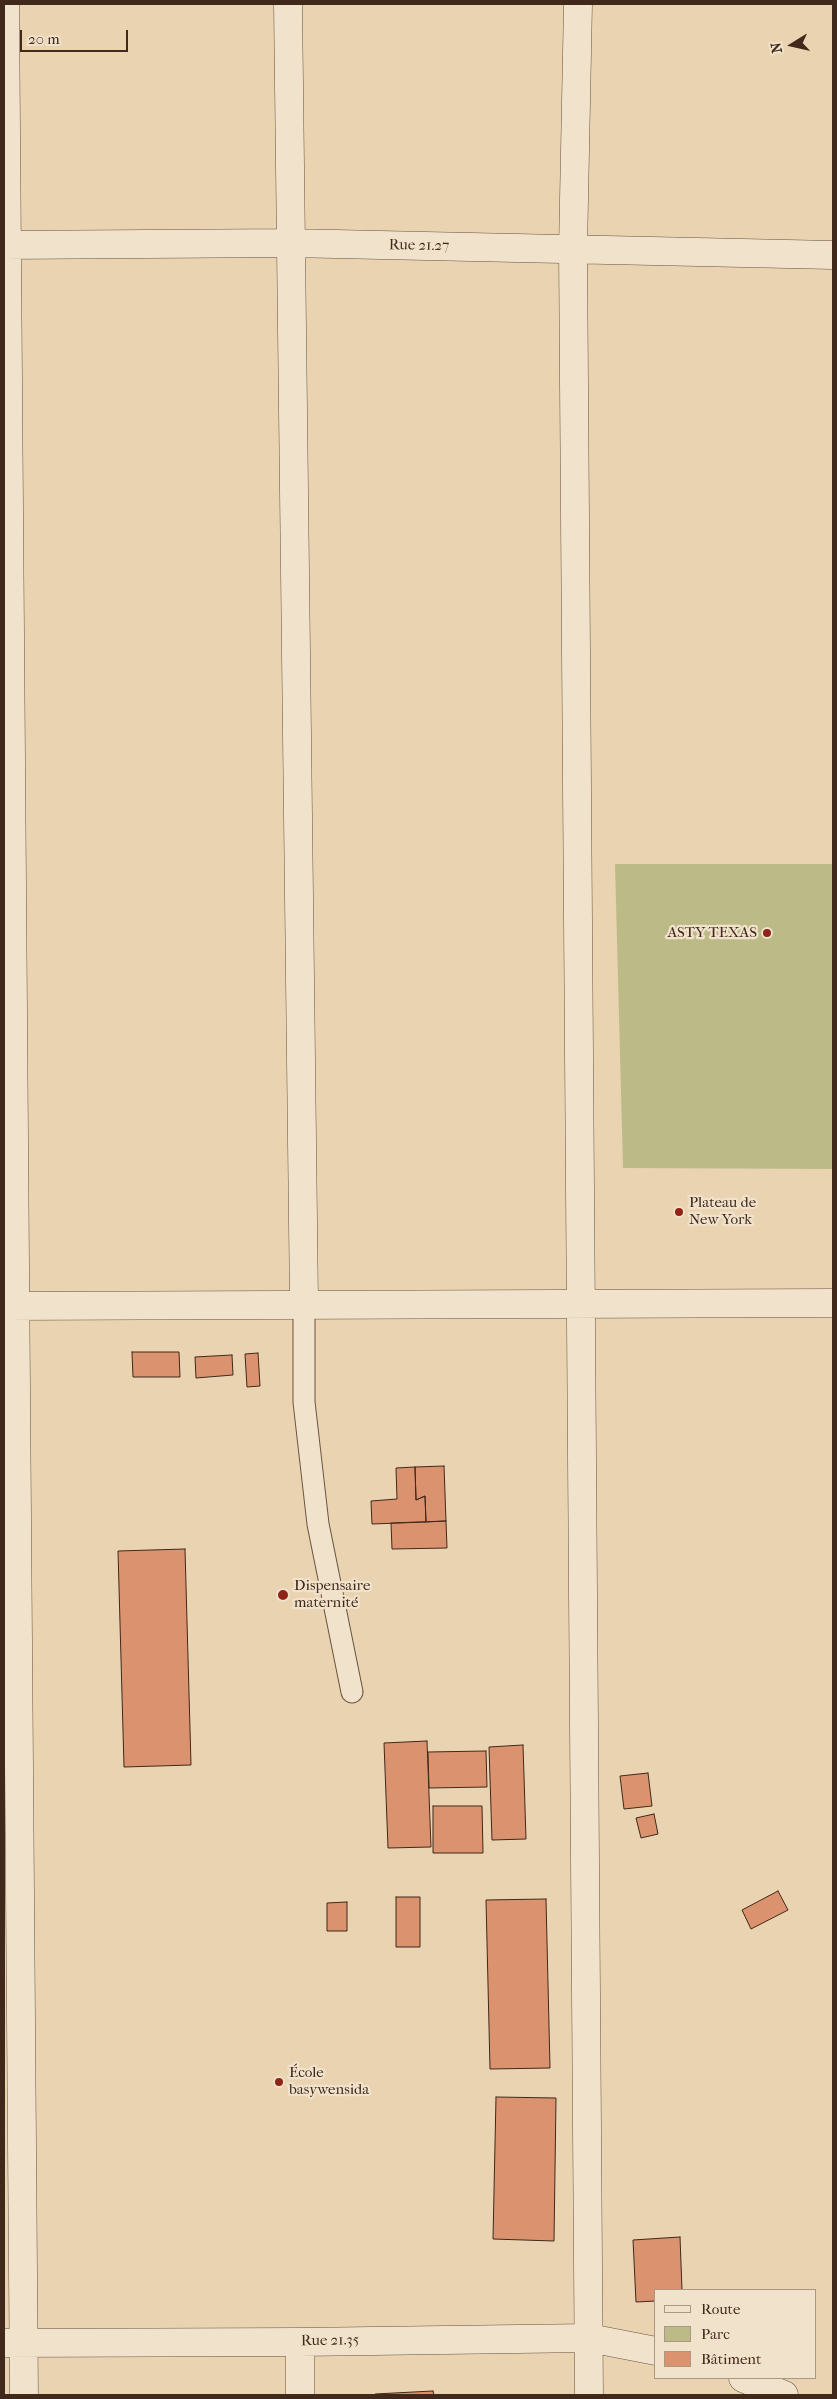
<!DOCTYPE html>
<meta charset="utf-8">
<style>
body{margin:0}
#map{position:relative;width:837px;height:2399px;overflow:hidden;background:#e9d3b1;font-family:"IM FELL French Canon",serif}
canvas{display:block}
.frame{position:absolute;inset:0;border:5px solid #40281a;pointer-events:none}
.legend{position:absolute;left:654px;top:2289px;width:162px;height:90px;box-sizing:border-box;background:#f1e2cc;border:1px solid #aa9885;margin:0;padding:6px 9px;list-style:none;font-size:15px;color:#40281a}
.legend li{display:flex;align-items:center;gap:10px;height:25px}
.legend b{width:25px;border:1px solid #aa9885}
.north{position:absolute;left:767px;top:20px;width:50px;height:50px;-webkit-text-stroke:4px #f1e2cc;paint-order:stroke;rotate:260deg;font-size:14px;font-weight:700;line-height:20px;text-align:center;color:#40281a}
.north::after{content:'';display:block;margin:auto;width:18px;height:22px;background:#40281a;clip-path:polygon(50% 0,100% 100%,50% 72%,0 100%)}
.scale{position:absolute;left:20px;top:30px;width:108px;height:22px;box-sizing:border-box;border:2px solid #40281a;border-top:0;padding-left:6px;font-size:15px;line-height:18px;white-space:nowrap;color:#40281a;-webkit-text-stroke:4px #f1e2cc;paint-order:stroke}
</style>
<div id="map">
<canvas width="837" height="2399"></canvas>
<div class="frame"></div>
<ul class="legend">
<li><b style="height:6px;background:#f1e2cc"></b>Route</li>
<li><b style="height:14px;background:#bcbb88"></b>Parc</li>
<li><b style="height:14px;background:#db936f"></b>Bâtiment</li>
</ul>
<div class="north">N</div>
<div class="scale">20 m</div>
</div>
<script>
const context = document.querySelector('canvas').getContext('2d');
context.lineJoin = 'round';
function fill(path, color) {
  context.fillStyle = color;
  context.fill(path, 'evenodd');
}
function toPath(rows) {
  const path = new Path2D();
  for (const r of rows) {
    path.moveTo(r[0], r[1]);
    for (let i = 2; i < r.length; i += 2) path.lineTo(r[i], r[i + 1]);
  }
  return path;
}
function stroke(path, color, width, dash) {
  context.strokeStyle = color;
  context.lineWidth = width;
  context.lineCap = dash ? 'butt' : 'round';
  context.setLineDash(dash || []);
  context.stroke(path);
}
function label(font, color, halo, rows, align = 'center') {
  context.font = font + ' "IM FELL French Canon",serif';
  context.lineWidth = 4.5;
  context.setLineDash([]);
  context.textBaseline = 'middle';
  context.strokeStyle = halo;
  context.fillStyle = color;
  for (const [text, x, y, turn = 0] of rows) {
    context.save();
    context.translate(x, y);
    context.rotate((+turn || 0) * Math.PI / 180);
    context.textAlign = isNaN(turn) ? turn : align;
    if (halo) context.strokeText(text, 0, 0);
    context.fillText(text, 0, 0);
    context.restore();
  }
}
fill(toPath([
 [615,864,833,864,833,1169,623,1168]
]), '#bcbb88');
const building = toPath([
 [132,1352,179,1352,180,1377,133,1377,132,1352],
 [258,1353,260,1386,247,1387,245,1354,258,1353],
 [232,1355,233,1375,196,1378,195,1357,232,1355],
 [444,1466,446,1521,426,1522,425,1496,416,1500,415,1467,444,1466],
 [415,1467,416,1500,425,1496,426,1522,372,1524,371,1501,397,1499,396,1468,415,1467],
 [446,1521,447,1548,392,1549,391,1523,446,1521],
 [185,1549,191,1765,124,1767,118,1551,185,1549],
 [427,1741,431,1847,388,1848,384,1743,427,1741],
 [523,1745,526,1839,492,1840,489,1747,523,1745],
 [486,1751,487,1787,429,1788,428,1752,486,1751],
 [648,1773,652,1806,624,1809,620,1776,648,1773],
 [433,1806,482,1806,483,1853,433,1853,433,1806],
 [654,1814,658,1834,641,1838,636,1818,654,1814],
 [778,1891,788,1910,751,1929,742,1910,778,1891],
 [396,1897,420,1897,420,1947,396,1947,396,1897],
 [546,1899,550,2068,490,2069,486,1900,546,1899],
 [347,1902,347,1931,327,1931,327,1903,347,1902],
 [496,2097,556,2098,554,2241,493,2239,496,2097],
 [680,2237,682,2290,656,2290,656,2301,636,2302,633,2240,680,2237],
 [433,2391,434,2395,375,2395,375,2394,433,2391]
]);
fill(building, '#db936f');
stroke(building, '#40281a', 1);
const lane = toPath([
 [304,1303,304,1402,318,1524,352,1692]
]);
const street = toPath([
 [5,4,24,2395],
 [288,4,304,1303],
 [578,4,573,249,589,2395],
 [4,245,290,243,833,255],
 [4,1306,833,1303],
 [300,2342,300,2395],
 [4,2343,300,2342,589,2338,656,2351],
 [743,2378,784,2395]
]);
stroke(lane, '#6a5340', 23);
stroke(street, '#6a5340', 29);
stroke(lane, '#f1e2cc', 21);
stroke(street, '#f1e2cc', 28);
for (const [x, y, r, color] of [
 [767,933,5,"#8f2418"],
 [679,1212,5,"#8f2418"],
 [283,1595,6,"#8f2418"],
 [279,2082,5,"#8f2418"]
]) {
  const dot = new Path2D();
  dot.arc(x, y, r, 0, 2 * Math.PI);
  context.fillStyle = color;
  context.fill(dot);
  stroke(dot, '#f1e2cc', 2);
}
label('15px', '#40281a', '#f1e2cc', [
 ["Rue 21.27",419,246,1],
 ["Rue 21.35",330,2341,-1]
]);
label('15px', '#40281a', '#f1e2cc', [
 ["ASTY TEXAS",757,933,"right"],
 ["Plateau de",689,1203],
 ["New York",689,1220],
 ["Dispensaire",294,1586],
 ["maternité",294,1603],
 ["École",289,2073],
 ["basywensida",289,2090]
], 'left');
</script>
